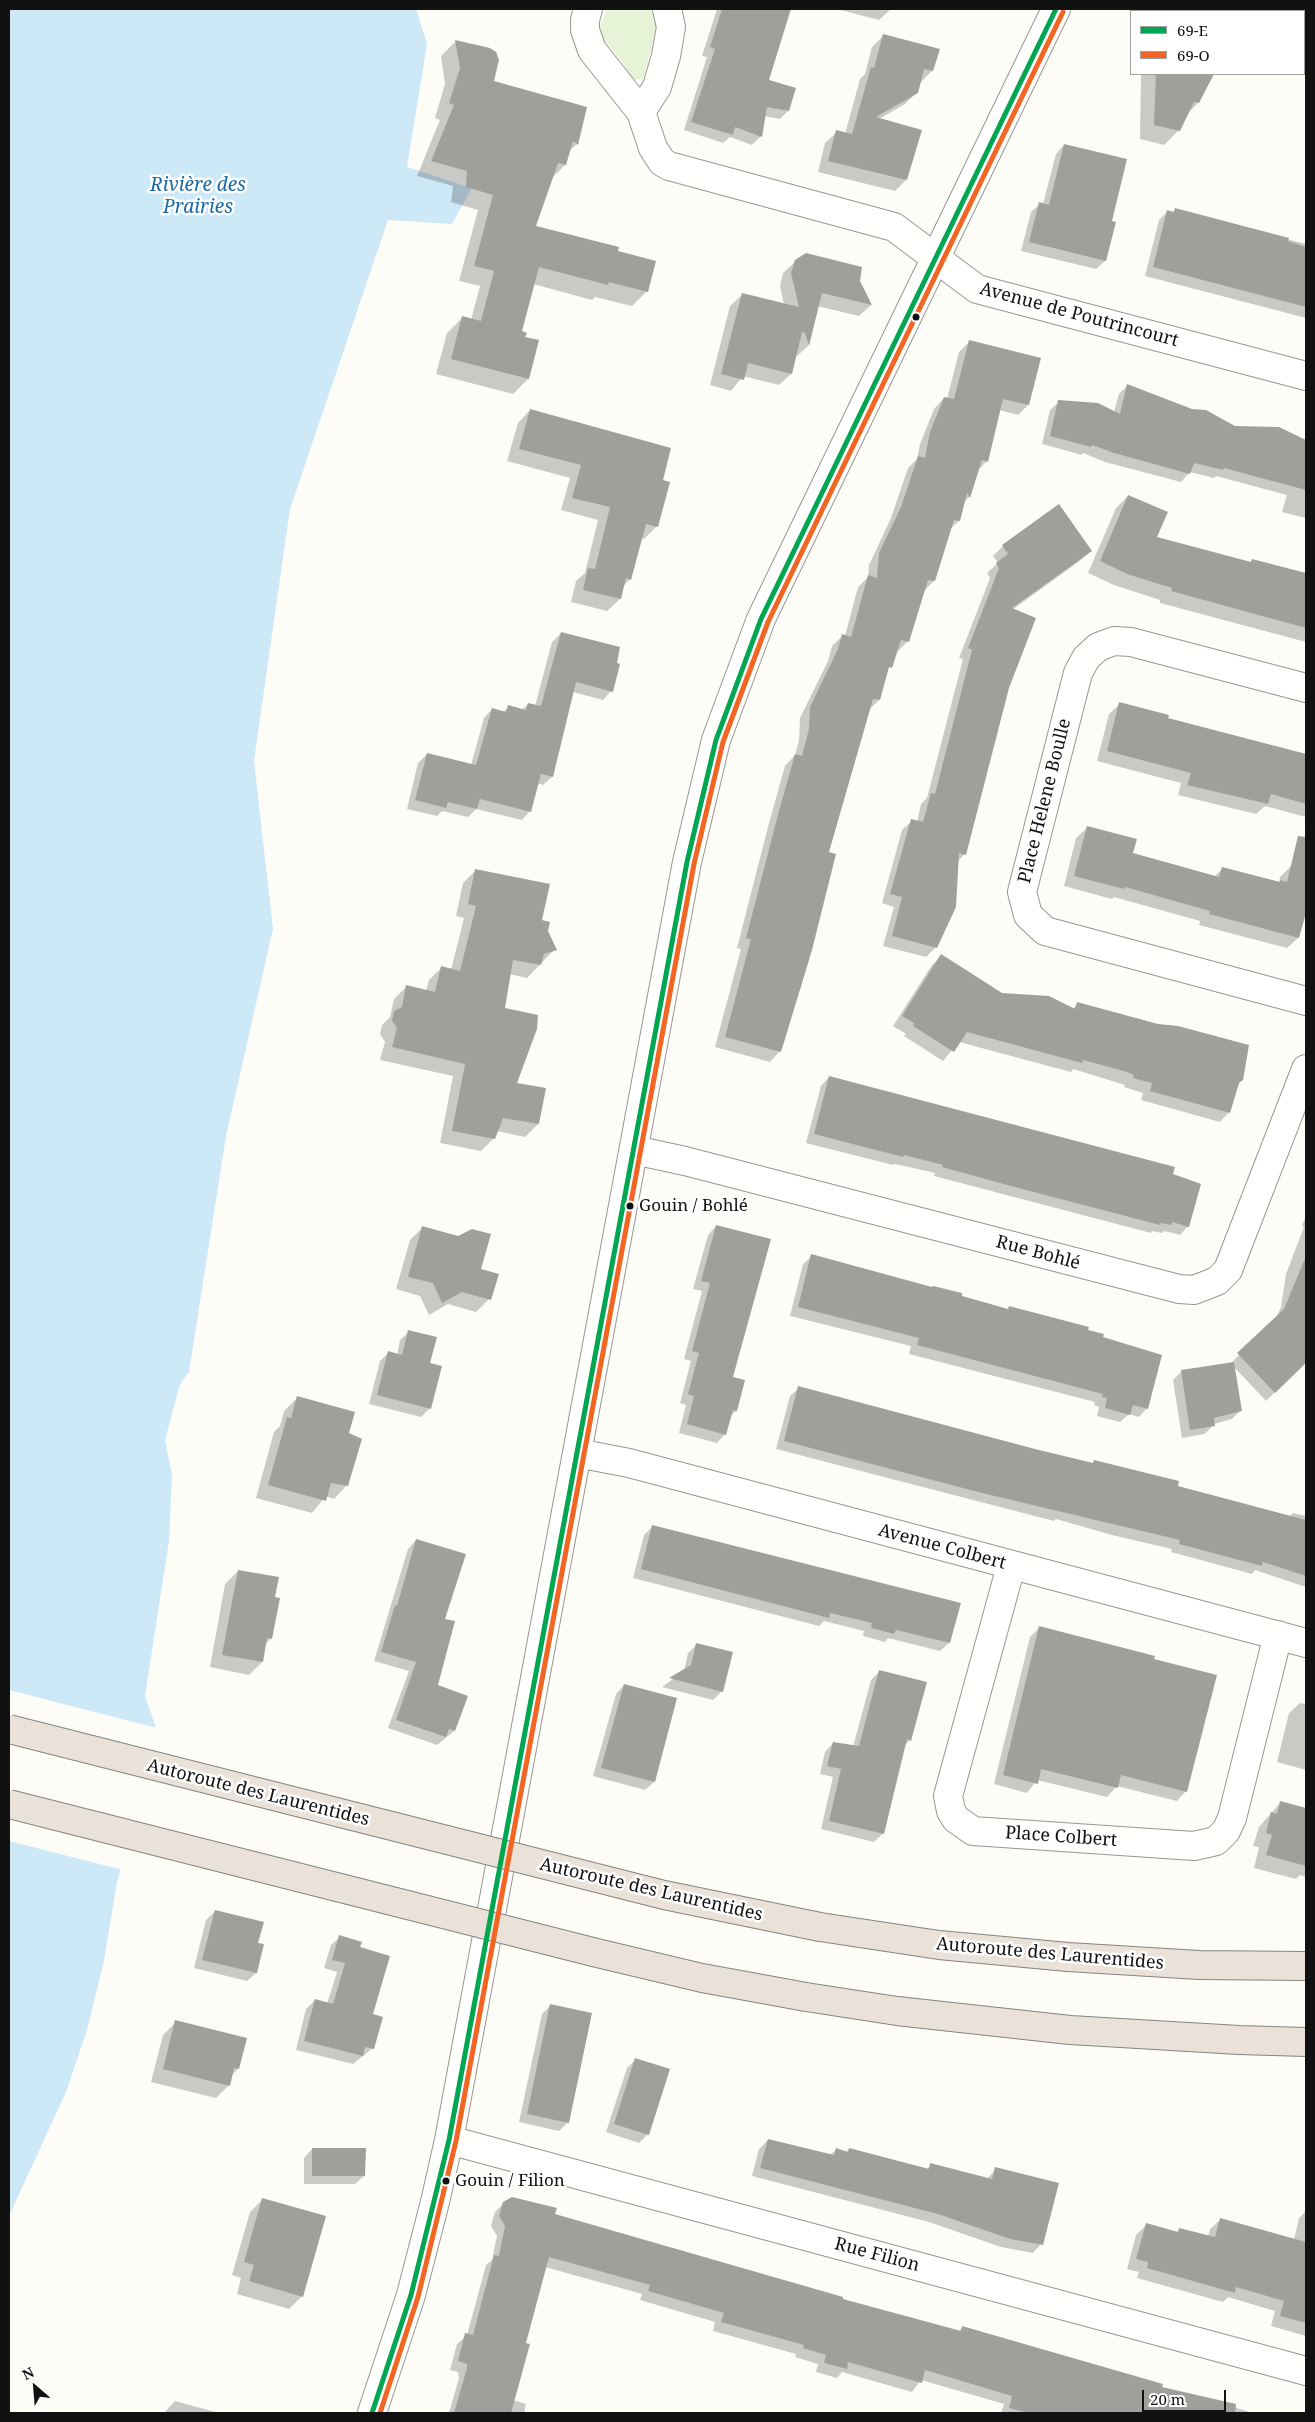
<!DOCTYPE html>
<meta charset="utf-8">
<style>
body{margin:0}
#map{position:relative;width:1315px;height:2422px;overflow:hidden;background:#fdfcf7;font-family:"Noto Serif",serif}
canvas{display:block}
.frame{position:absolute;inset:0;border:10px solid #111;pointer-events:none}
.legend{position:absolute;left:1130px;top:10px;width:175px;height:65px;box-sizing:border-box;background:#fff;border:1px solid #a0a0a0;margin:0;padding:6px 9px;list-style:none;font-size:15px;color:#111}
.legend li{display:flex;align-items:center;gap:10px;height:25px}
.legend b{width:25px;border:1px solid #a0a0a0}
.north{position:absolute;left:10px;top:2362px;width:50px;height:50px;-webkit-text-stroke:4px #fff;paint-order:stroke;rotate:333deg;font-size:14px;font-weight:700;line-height:20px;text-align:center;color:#111}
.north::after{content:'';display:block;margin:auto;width:18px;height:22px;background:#111;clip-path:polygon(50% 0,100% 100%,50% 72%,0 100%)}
.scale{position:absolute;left:1142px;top:2390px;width:84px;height:22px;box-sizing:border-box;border:2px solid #111;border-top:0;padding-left:6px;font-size:15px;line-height:18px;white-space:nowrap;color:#111;-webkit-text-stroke:4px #fff;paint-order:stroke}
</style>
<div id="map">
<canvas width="1315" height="2422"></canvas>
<div class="frame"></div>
<ul class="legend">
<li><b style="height:6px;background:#00a651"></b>69-E</li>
<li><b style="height:6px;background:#f26522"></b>69-O</li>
</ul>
<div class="north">N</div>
<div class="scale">20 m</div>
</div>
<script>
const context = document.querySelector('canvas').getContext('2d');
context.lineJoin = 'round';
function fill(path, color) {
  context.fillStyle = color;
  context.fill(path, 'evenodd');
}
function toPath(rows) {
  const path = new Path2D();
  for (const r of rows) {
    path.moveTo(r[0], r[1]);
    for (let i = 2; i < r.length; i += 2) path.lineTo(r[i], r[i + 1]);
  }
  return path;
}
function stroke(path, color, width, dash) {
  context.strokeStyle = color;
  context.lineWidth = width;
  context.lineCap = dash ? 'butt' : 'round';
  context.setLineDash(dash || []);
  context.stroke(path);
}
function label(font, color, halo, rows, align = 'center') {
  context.font = font + ' "Noto Serif",serif';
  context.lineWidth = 5;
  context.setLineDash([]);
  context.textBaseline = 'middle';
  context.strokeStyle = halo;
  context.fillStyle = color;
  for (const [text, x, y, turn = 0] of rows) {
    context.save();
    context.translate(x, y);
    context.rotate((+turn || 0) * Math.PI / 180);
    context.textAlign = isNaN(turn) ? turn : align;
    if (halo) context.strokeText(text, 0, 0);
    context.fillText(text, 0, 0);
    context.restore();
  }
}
fill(toPath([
 [607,9,649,9,653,14,656,22,656,31,643,79,633,80,622,61,601,36,600,26]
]), '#e7f3d7');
fill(toPath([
 [9,9,416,9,427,44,407,167,472,188,452,224,388,220,290,509,254,761,273,929,226,1136,189,1372,180,1384,165,1440,172,1474,169,1541,145,1696,155,1725,136,1818,117,1882,104,1961,87,2030,66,2092,9,2216]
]), '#cde8f7');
fill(toPath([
 [9,1690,157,1728,138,1818,123,1870,9,1841]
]), '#fdfcf7');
fill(toPath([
 [717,9,776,9,789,13,768,81,788,111,780,119,764,116,760,137,752,145,730,137,723,143,684,130,707,57,702,56],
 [837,9,891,9,879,20],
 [1152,9,1263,9,1262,11,1151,11],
 [883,36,932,71,921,82,917,92,905,104,879,119,921,131,906,180,895,191,818,172,825,143,837,132,845,134,860,79,865,74,872,47],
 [456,41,493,82,586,108,577,144,568,152,565,165,552,178,535,226,616,252,647,291,632,306,595,297,592,300,533,284,520,332,524,338,528,379,513,394,436,374,447,333,462,318,471,320,480,286,459,281,478,210,451,202,453,186,417,176,440,120,435,118,445,84,441,56],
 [1141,74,1213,74,1198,103,1187,114,1179,130,1164,145,1140,139],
 [1064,145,1110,222,1115,223,1105,261,1096,269,1021,251,1031,212,1040,204,1043,204,1056,154],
 [1175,210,1306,244,1306,318,1145,276,1159,220,1167,212,1172,213],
 [796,261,858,281,871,305,859,316,817,306,808,346,797,356,796,353,791,374,779,385,743,376,731,391,710,385,730,306,742,295,784,305,780,286,783,273],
 [970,341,1028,405,1018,415,999,410,987,461,977,471,969,497,963,503,959,521,949,530,934,581,924,591,908,641,897,652,887,671,879,700,869,710,828,853,835,855,800,990,796,995,780,1051,770,1062,715,1047,741,949,737,948,769,823,785,766,795,755,799,740,800,718,828,661,832,646,842,636,845,636,858,587,868,577,869,565,891,518,908,468,917,459,920,444,934,409,944,398,947,399,959,352],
 [1128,385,1235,427,1306,440,1306,518,1282,512,1287,495,1216,476,1214,478,1190,472,1181,482,1105,462,1083,453,1082,455,1042,444,1050,410,1059,402,1114,412,1119,394],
 [530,410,661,480,657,526,644,539,641,538,630,579,623,587,620,599,607,611,571,602,576,581,585,573,598,520,561,510,570,478,507,461,518,423],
 [1128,496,1156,538,1250,563,1253,560,1306,575,1306,642,1160,603,1160,600,1114,585,1088,573,1116,508],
 [1003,546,1091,550,1081,560,1012,610,1008,688,965,854,957,862,936,947,926,957,883,946,894,907,882,903,902,830,912,821,917,822,921,804,927,798,963,659,959,658,990,578,987,573,998,563,993,556],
 [561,633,611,691,603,700,573,692,552,777,543,785,537,783,530,811,522,820,476,809,468,817,442,811,437,816,407,809,418,763,427,754,471,765,484,718,492,709,503,712,509,707,522,710,528,704,535,706,552,642],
 [1120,704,1167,719,1306,754,1306,817,1265,806,1256,814,1178,795,1181,783,1097,761,1109,714],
 [1087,828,1132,854,1214,877,1223,868,1279,883,1280,877,1291,866,1306,871,1306,908,1298,938,1287,948,1199,925,1200,921,1114,897,1112,899,1064,886,1076,838],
 [476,870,541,921,555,949,527,978,509,974,503,1009,515,1084,538,1124,525,1137,497,1131,494,1138,481,1151,440,1143,453,1076,380,1060,385,1042,380,1034,382,1025,390,1017,394,999,407,986,426,991,429,980,442,967,451,970,464,918,456,916,463,883],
 [942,956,1002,994,1072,1009,1078,1004,1242,1080,1236,1086,1229,1112,1220,1122,1141,1100,1143,1093,1124,1087,1125,1085,1073,1069,1071,1072,959,1042,943,1061,904,1036,906,1034,893,1026,932,965],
 [829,1077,1172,1174,1188,1226,1180,1235,1164,1231,1162,1233,1152,1231,1151,1233,934,1176,935,1173,895,1164,893,1165,806,1143,821,1086],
 [1306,1215,1306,1328,1277,1316,1281,1307,1286,1274,1304,1227,1302,1226],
 [716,1226,732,1377,744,1381,736,1411,730,1416,725,1434,717,1443,679,1433,686,1405,680,1403,691,1361,684,1359,702,1291,693,1289,708,1235],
 [423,1227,480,1270,489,1299,476,1312,448,1304,429,1315,420,1296,396,1289,410,1240],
 [812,1256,1007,1310,1009,1307,1086,1331,1101,1338,1147,1408,1139,1417,1129,1414,1120,1422,1097,1416,1099,1407,1094,1405,1095,1402,909,1354,911,1346,790,1316,803,1264],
 [1277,1318,1306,1349,1306,1362,1266,1401,1234,1367,1241,1410,1232,1419,1214,1424,1205,1434,1182,1438,1173,1380,1181,1372,1231,1363],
 [409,1332,429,1364,430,1408,421,1417,369,1404,380,1361,388,1353,397,1355,400,1340],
 [799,1388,1091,1464,1095,1461,1176,1487,1289,1517,1293,1513,1306,1516,1306,1587,1255,1570,1252,1574,1171,1552,1172,1549,1112,1535,1056,1519,1054,1521,776,1449,790,1396],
 [297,1398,347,1434,347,1485,334,1499,326,1496,312,1513,256,1498,274,1432,280,1426,284,1411],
 [653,1526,949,1643,940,1651,888,1638,885,1642,863,1636,864,1631,824,1621,819,1626,633,1578,644,1535],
 [416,1540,444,1620,436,1686,466,1697,454,1731,437,1745,388,1728,409,1671,374,1661,408,1549],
 [238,1571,274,1598,271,1638,265,1645,262,1662,249,1675,210,1667,225,1584],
 [1039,1628,1153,1660,1186,1791,1177,1801,1117,1786,1107,1797,1037,1780,1027,1793,994,1784,1030,1637],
 [697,1644,722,1691,713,1700,662,1687,684,1671,688,1653],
 [880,1671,910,1740,904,1746,883,1833,874,1842,821,1829,833,1777,820,1774,825,1752,833,1743,853,1747,871,1680],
 [624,1685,654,1782,645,1790,593,1776,616,1694],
 [1300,1703,1306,1704,1306,1770,1277,1762,1289,1713],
 [1281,1802,1306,1809,1306,1877,1300,1875,1296,1879,1254,1868,1259,1847,1253,1846,1259,1827],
 [215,1911,257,1944,262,1945,256,1973,247,1981,194,1968,206,1920],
 [340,1937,358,1948,371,2015,373,2048,353,2064,296,2050,306,2009,315,2000,327,2004,337,1972,324,1968,331,1945],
 [550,2006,568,2122,559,2131,519,2122,542,2014],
 [176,2022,238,2069,231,2076,229,2085,216,2098,151,2082,163,2035],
 [635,2060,648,2134,639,2143,606,2132,627,2068],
 [768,2140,830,2155,836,2150,846,2152,849,2149,926,2170,931,2165,987,2179,996,2169,1041,2244,1033,2253,1001,2247,929,2222,752,2176,759,2149],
 [312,2149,364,2176,355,2184,304,2184,304,2158],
 [263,2199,302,2296,289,2309,237,2294,241,2278,232,2275,250,2212],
 [504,2203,554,2215,841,2300,958,2332,963,2327,1160,2388,1201,2397,1253,2413,1001,2413,1004,2404,921,2380,912,2392,842,2372,837,2378,816,2372,818,2364,795,2357,796,2354,713,2331,715,2322,640,2300,642,2294,545,2267,524,2344,513,2400,526,2404,524,2413,449,2413,459,2378,458,2372,450,2370,457,2344,467,2335,486,2265,492,2260,497,2236,491,2226,495,2212],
 [1306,2211,1306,2336,1271,2326,1275,2311,1228,2297,1223,2302,1137,2278,1139,2272,1127,2269,1136,2235,1147,2224,1176,2233,1180,2229,1208,2237,1210,2229,1221,2219,1294,2240,1299,2218],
 [175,2401,219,2413,164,2413]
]), '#0003');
fill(toPath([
 [722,9,791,9,769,80,796,88,789,111,767,107,762,137,735,127,733,135,691,122,715,49,710,47],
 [883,34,940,49,933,71,924,69,918,93,876,117,922,130,907,180,828,161,836,130,852,134,871,67,874,68],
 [455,40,490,48,496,52,499,60,494,81,587,107,578,145,573,141,566,165,558,163,536,226,619,247,618,251,656,261,648,292,609,282,608,285,539,267,522,331,527,333,525,337,539,340,529,379,451,359,462,316,481,321,494,271,474,266,493,195,466,187,467,171,431,161,454,105,449,103,460,68],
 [1156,74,1214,74,1199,103,1194,102,1180,131,1154,125],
 [1064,144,1127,159,1112,221,1116,222,1106,261,1029,242,1039,202,1049,205],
 [1175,208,1289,238,1288,241,1306,247,1306,307,1153,267,1167,210,1174,212],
 [806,253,862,267,860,281,872,305,822,293,809,346,805,333,802,332,792,374,748,363,744,380,721,374,742,293,799,307,791,273,795,260],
 [969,340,1041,358,1029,405,1003,399,988,462,982,460,970,498,967,493,960,521,954,520,935,581,928,580,909,642,901,640,892,668,889,667,880,700,873,699,829,852,836,854,812,950,781,1052,725,1037,751,939,746,938,779,811,795,754,802,756,809,729,810,707,838,649,842,634,851,637,868,575,877,578,879,553,901,507,918,456,925,458,930,432,944,397,954,399],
 [1127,384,1192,409,1206,410,1235,426,1279,427,1306,440,1306,490,1224,468,1223,470,1194,463,1190,474,1114,453,1092,445,1091,447,1050,436,1058,400,1098,403,1120,414],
 [530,409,671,448,663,480,670,482,658,527,646,524,631,580,626,578,621,599,583,590,588,568,595,569,610,507,572,498,581,465,519,449],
 [1128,495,1168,512,1157,537,1251,562,1252,559,1306,573,1306,628,1171,591,1172,588,1127,574,1100,561],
 [1059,504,1092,551,1012,608,1036,618,1009,688,966,855,959,853,956,907,937,948,892,936,902,897,890,894,911,819,923,822,931,793,935,794,972,650,968,648,999,568,996,563,1008,554,1002,545],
 [561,632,620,647,617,663,620,664,613,692,576,682,553,777,541,774,531,812,480,799,477,809,448,802,446,808,415,800,427,753,476,765,492,708,506,712,508,705,526,710,528,703,541,706],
 [1119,702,1169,715,1168,718,1306,754,1306,804,1271,794,1268,804,1187,785,1191,773,1107,751],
 [1087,826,1137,839,1133,853,1219,877,1222,867,1280,882,1280,880,1287,882,1298,836,1306,837,1306,913,1299,938,1209,914,1210,911,1125,887,1124,889,1074,876],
 [475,869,550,884,542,920,550,922,548,931,557,950,544,954,541,965,513,960,505,1008,538,1015,537,1029,517,1083,546,1088,539,1124,503,1118,495,1139,452,1131,465,1064,392,1047,397,1028,392,1021,394,1011,402,1007,406,985,435,992,441,966,460,971,476,906,468,904],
 [941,954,1002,993,1049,996,1075,1009,1077,1002,1158,1024,1178,1026,1249,1045,1243,1080,1239,1083,1230,1113,1150,1091,1152,1083,1133,1078,1134,1075,1124,1071,1083,1060,1082,1063,967,1032,954,1052,913,1026,914,1023,902,1016],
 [829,1076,1175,1167,1173,1174,1201,1184,1189,1227,1172,1222,1172,1225,1161,1223,1160,1225,1007,1185,942,1167,943,1165,904,1155,903,1157,814,1134],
 [716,1225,771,1239,733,1377,745,1380,737,1411,733,1410,726,1435,687,1424,694,1396,688,1394,699,1353,692,1351,710,1283,701,1281],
 [422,1226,458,1236,472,1229,491,1234,481,1269,499,1274,491,1300,462,1292,442,1303,433,1283,408,1277],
 [811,1254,932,1287,933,1286,962,1293,962,1296,1008,1309,1009,1306,1089,1327,1088,1330,1104,1334,1103,1337,1162,1355,1148,1409,1133,1405,1130,1415,1105,1408,1107,1398,1102,1397,1103,1394,917,1345,919,1338,798,1307],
 [1306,1256,1306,1363,1275,1393,1237,1353,1284,1309],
 [408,1330,437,1337,430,1363,442,1366,431,1409,377,1395,388,1351,402,1355],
 [1234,1362,1242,1411,1214,1418,1215,1426,1190,1430,1181,1370],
 [798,1386,1035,1449,1093,1463,1094,1460,1179,1481,1178,1486,1306,1520,1306,1576,1263,1562,1262,1566,1179,1544,1180,1540,982,1493,784,1441],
 [297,1396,355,1412,349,1433,362,1439,348,1486,331,1483,326,1501,268,1485,287,1417,291,1418],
 [652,1525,961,1603,950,1643,896,1630,894,1634,871,1628,872,1623,830,1613,829,1618,641,1569],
 [416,1539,466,1554,445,1619,455,1621,438,1685,468,1696,455,1731,449,1729,446,1737,396,1720,416,1662,381,1652,395,1605,397,1606],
 [238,1570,279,1577,275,1597,280,1598,272,1639,267,1638,263,1662,222,1655],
 [1039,1626,1155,1656,1154,1659,1217,1675,1187,1792,1121,1775,1118,1788,1041,1769,1038,1784,1003,1775],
 [696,1643,733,1652,723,1692,669,1678,691,1665],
 [879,1670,927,1682,911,1741,907,1739,884,1834,829,1821,841,1769,827,1766,833,1742,859,1746],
 [624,1684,677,1698,655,1782,601,1768],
 [1280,1801,1306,1808,1306,1866,1266,1855,1272,1835,1266,1833,1271,1812,1277,1814],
 [215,1910,264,1922,258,1943,264,1944,257,1973,202,1960],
 [339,1935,362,1942,360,1947,390,1956,373,2014,383,2017,374,2049,365,2047,363,2056,304,2041,315,1999,333,2004,345,1963,332,1960],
 [550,2004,592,2013,569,2123,527,2114],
 [175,2020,247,2038,239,2069,234,2068,230,2086,163,2069],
 [635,2058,670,2069,649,2135,614,2124],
 [768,2139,834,2155,836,2148,848,2152,849,2148,929,2169,930,2163,992,2179,995,2167,1059,2183,1043,2245,1010,2239,938,2214,760,2168],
 [312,2148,366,2148,365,2176,312,2176],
 [512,2197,557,2208,555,2214,843,2297,843,2299,961,2331,962,2326,1163,2384,1162,2387,1236,2404,1235,2413,1028,2413,1009,2408,1012,2396,925,2370,922,2383,848,2362,847,2369,824,2363,826,2355,803,2348,804,2345,721,2322,724,2313,648,2291,650,2285,549,2257,526,2343,530,2344,511,2413,454,2413,467,2368,467,2364,458,2361,465,2333,473,2335,494,2255,499,2256,505,2226,499,2216,503,2202],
 [262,2198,326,2216,303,2297,249,2281,254,2265,244,2262],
 [1220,2218,1306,2242,1306,2323,1280,2316,1284,2301,1236,2287,1235,2293,1147,2268,1148,2262,1136,2259,1146,2223,1178,2232,1179,2228,1215,2237]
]), '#a19f9c');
const minor = toPath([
 [588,9,585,20,585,30,592,50,641,112,653,148,662,162,669,166,894,227,977,289,1306,376],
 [641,112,657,87,666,56,671,27,667,9],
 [1306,688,1131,642,1114,641,1098,647,1086,658,1078,673,1022,892,1028,915,1045,931,1306,1001],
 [634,1150,685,1161,1179,1289,1194,1290,1217,1281,1228,1270,1306,1069],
 [577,1453,629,1463,1306,1643],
 [1011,1566,948,1796,951,1811,956,1819,973,1831,1194,1846,1216,1841,1226,1831,1232,1818,1278,1635],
 [449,2140,1306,2371],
 [372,2413,411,2295,435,2202,449,2140,687,862,716,740,761,619,1056,9]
]);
const highway = toPath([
 [820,1927,939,1945,1068,1957,1199,1965,1306,1966],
 [806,1997,897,2011,1070,2030,1239,2040,1306,2042]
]);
stroke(minor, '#979795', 30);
stroke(highway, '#858482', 30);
stroke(minor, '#fffffe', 28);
stroke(highway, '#eae1d8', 28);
const highwayBridge = toPath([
 [9,1729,664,1895,820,1927],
 [9,1804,597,1953,702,1978,806,1997]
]);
stroke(highwayBridge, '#858482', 30, []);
stroke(highwayBridge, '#eae1d8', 28);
stroke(toPath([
 [372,2413,411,2295,449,2140,687,862,716,740,761,619,1056,9]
]), '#00a651', 5);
stroke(toPath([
 [380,2413,418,2297,456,2141,694,864,723,742,768,622,1063,12]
]), '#f26522', 5);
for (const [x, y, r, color] of [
 [916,317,4.5,"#111"],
 [630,1206,4.5,"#111"],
 [446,2181,4.5,"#111"]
]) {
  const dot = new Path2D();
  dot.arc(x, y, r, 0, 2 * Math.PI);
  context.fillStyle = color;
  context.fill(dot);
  stroke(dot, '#fff', 2);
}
label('17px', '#111', '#fff', [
 ["Gouin / Bohlé",639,1206],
 ["Gouin / Filion",455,2181]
], 'left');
label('18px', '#111', '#fff', [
 ["Avenue de Poutrincourt",1079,315,15],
 ["Place Helene Boulle",1045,801,-76],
 ["Rue Bohlé",1038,1253,15],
 ["Avenue Colbert",942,1547,15],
 ["Autoroute des Laurentides",258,1793,14],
 ["Place Colbert",1061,1837,4],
 ["Autoroute des Laurentides",651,1890,13],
 ["Autoroute des Laurentides",1050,1954,5],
 ["Rue Filion",877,2255,15]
]);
label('italic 19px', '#1768a6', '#fff', [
 ["Rivière des",198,186],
 ["Prairies",198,208]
]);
</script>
